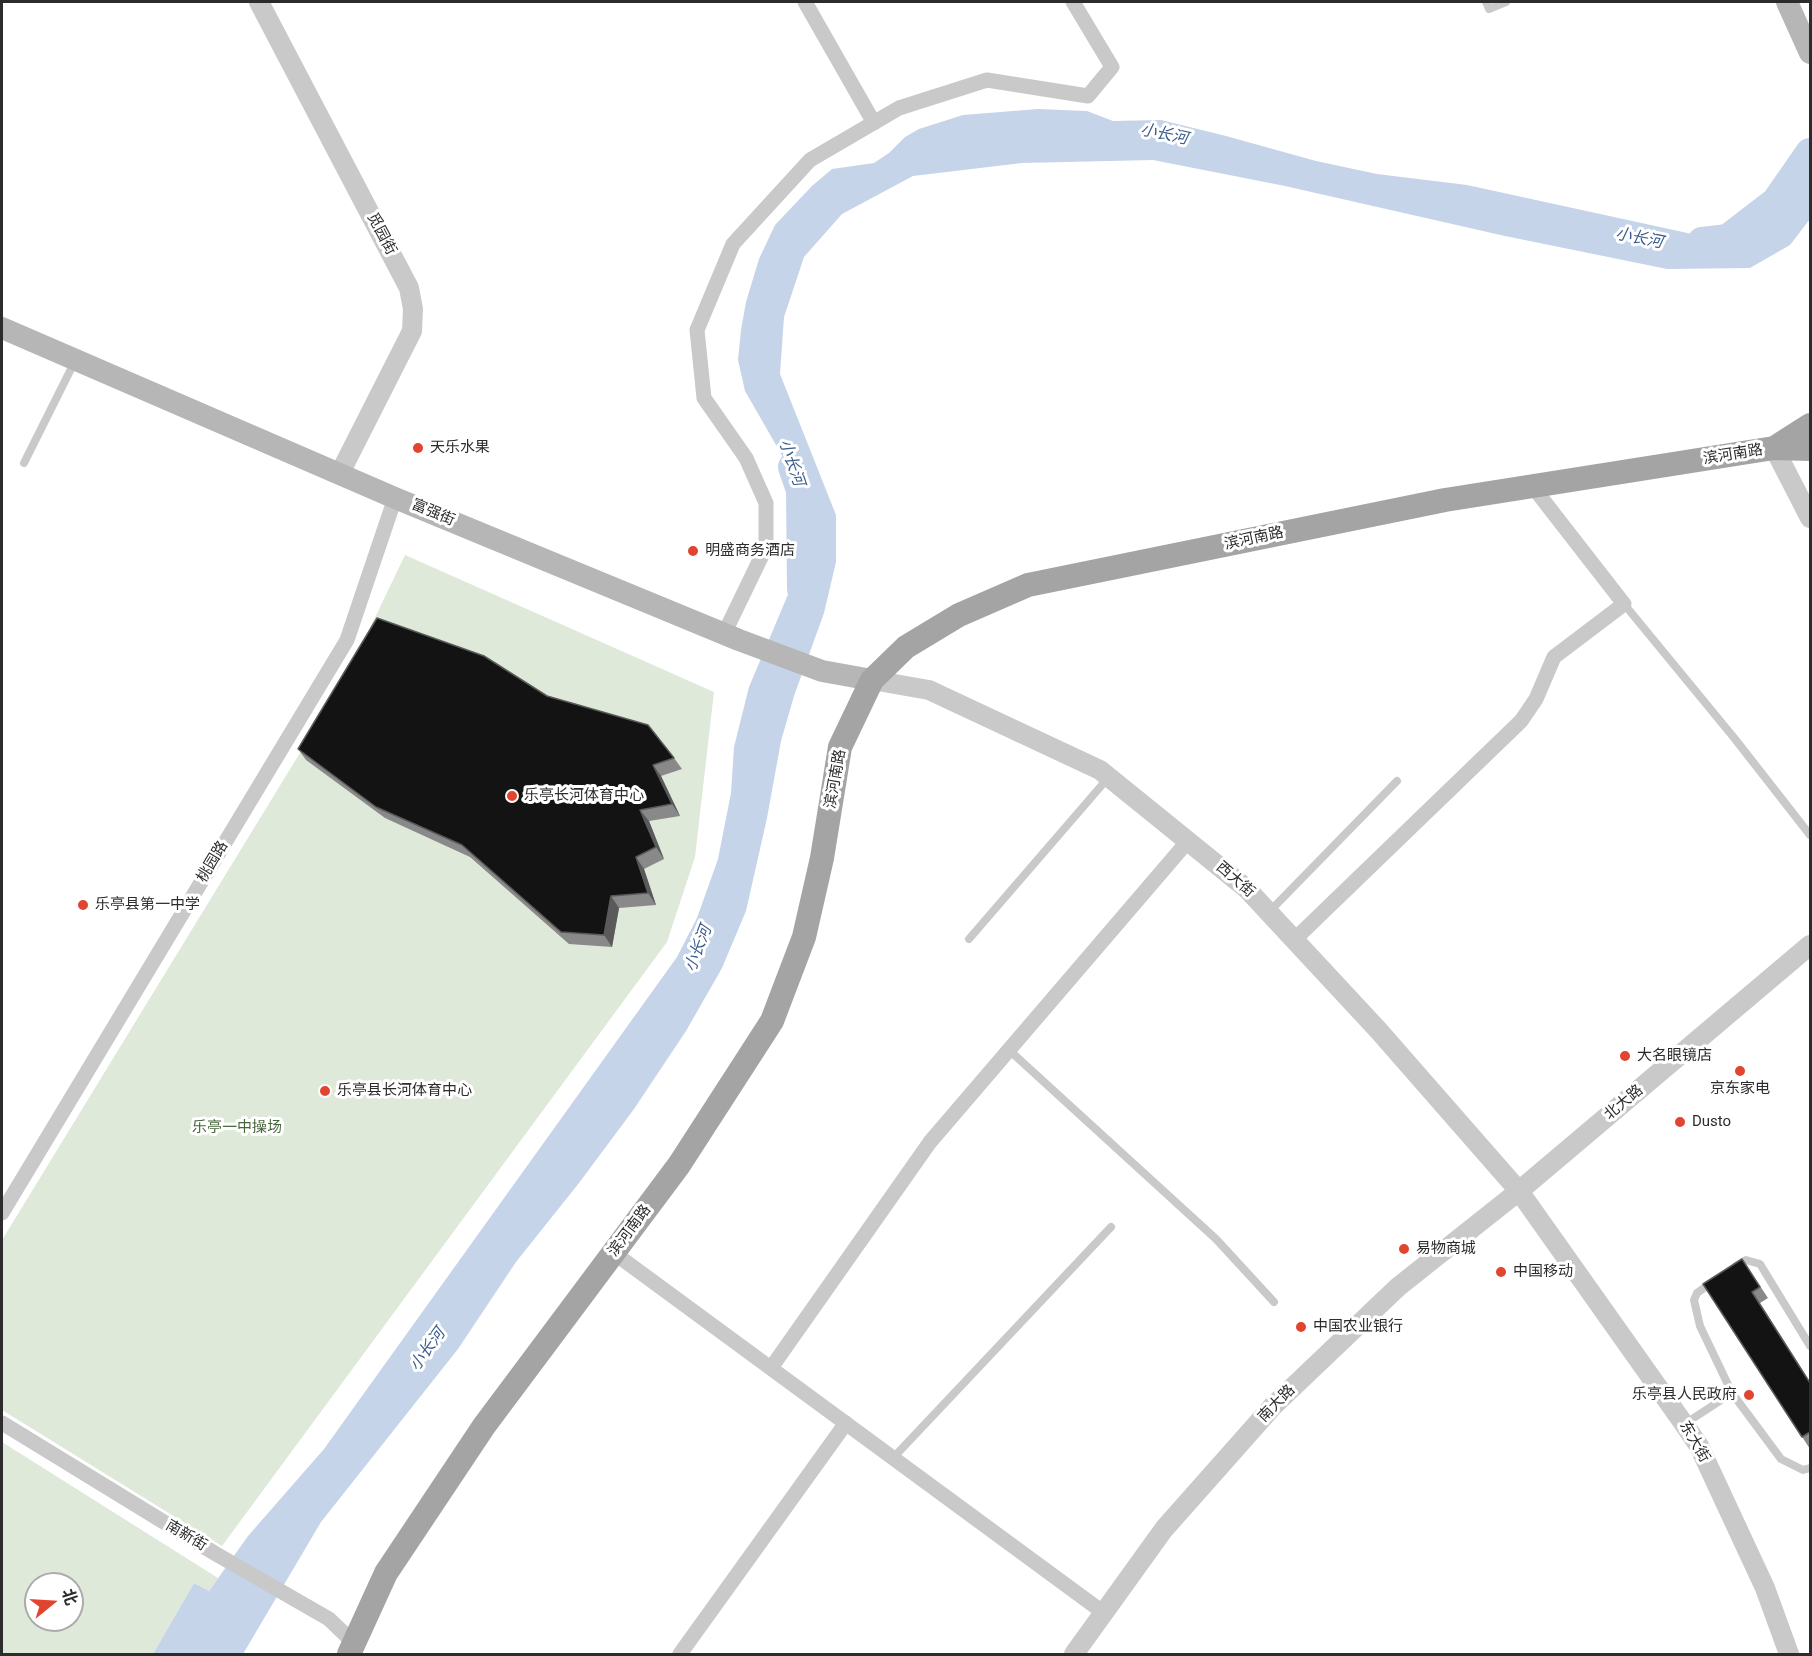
<!DOCTYPE html>
<meta charset="utf-8">
<style>
body{margin:0}
#map{position:relative;width:1812px;height:1656px;overflow:hidden;background:#fff;font-family:Roboto,"Noto Sans SC",sans-serif}
canvas{display:block}
.frame{position:absolute;inset:0;border:3px solid #2c2c2c;pointer-events:none}
.north{position:absolute;left:24px;top:1572px;width:60px;height:60px;box-sizing:border-box;background:#fff;border:2px solid #ababab;border-radius:50%;rotate:72deg;font-size:16px;font-weight:700;line-height:24px;text-align:center;color:#2c2c2c}
.north::after{content:'';display:block;margin:auto;width:21px;height:27px;background:#e1452f;clip-path:polygon(50% 0,100% 100%,50% 72%,0 100%)}
</style>
<div id="map">
<canvas width="1812" height="1656"></canvas>
<div class="frame"></div>
<div class="north">北</div>
</div>
<script>
const context = document.querySelector('canvas').getContext('2d');
context.lineJoin = 'round';
function fill(path, color) {
  context.fillStyle = color;
  context.fill(path, 'evenodd');
}
function toPath(rows) {
  const path = new Path2D();
  for (const r of rows) {
    path.moveTo(r[0], r[1]);
    for (let i = 2; i < r.length; i += 2) path.lineTo(r[i], r[i + 1]);
  }
  return path;
}
function stroke(path, color, width, dash) {
  context.strokeStyle = color;
  context.lineWidth = width;
  context.lineCap = dash ? 'butt' : 'round';
  context.setLineDash(dash || []);
  context.stroke(path);
}
function label(font, color, halo, rows, align = 'center') {
  context.font = font + ' Roboto,"Noto Sans SC",sans-serif';
  context.lineWidth = 6;
  context.setLineDash([]);
  context.textBaseline = 'middle';
  context.strokeStyle = halo;
  context.fillStyle = color;
  for (const [text, x, y, turn = 0] of rows) {
    context.save();
    context.translate(x, y);
    context.rotate((+turn || 0) * Math.PI / 180);
    context.textAlign = isNaN(turn) ? turn : align;
    if (halo) context.strokeText(text, 0, 0);
    context.fillText(text, 0, 0);
    context.restore();
  }
}
fill(toPath([
 [405,555,714,692,695,857,667,942,222,1546,2,1410,2,1240,347,676],
 [2,1442,218,1578,209,1591,194,1583,153,1654,2,1654],
 [36,1584,72,1584,72,1620,36,1620]
]), '#dfe9d9');
fill(toPath([
 [1038,109,1087,111,1113,121,1161,120,1226,136,1316,161,1377,174,1467,185,1692,234,1725,235,1746,228,1769,212,1810,142,1810,219,1790,245,1750,268,1667,269,1505,236,1285,186,1153,160,1022,163,913,176,842,214,804,257,784,317,780,374,836,515,836,562,824,613,794,696,781,741,767,818,746,911,722,968,686,1031,634,1109,579,1183,516,1262,458,1349,321,1522,243,1654,153,1654,194,1583,209,1591,248,1536,324,1449,677,957,697,918,718,859,731,793,734,747,749,687,792,585,804,540,801,506,791,471,745,391,738,360,741,330,746,302,759,259,775,225,812,186,832,169,874,163,889,153,905,137,919,129,963,115]
]), '#c5d4e9');
stroke(toPath([
 [1702,242,1728,239,1776,202,1810,153],
 [793,467,801,490,802,589]
]), '#c5d4e9', 30);
stroke(toPath([
 [1486,2,1489,9,1506,2],
 [24,463,75,361],
 [1624,604,1735,739,1810,835],
 [1270,911,1397,781],
 [969,939,1108,778],
 [1009,1050,1216,1239,1274,1302],
 [1736,1266,1746,1260,1760,1264,1810,1346],
 [1711,1283,1697,1293,1694,1300,1700,1326,1732,1393,1781,1459,1803,1470,1810,1468],
 [1686,1423,1732,1393],
 [893,1458,1111,1227]
]), '#c9c9c9', 8);
stroke(toPath([
 [805,2,874,123],
 [724,634,766,547,766,503,746,458,704,398,697,330,733,244,810,160,899,108,987,80,1088,96,1112,67,1073,2],
 [1294,940,1521,721,1536,699,1554,657,1624,604,1533,487],
 [2,1213,347,640,395,498],
 [614,1253,1104,1613],
 [771,1368,930,1142,1188,841],
 [2,1423,216,1554,329,1619,354,1643],
 [680,1654,846,1423]
]), '#c9c9c9', 15);
stroke(toPath([
 [259,2,409,288,413,309,412,331,340,473],
 [1774,448,1810,518],
 [872,680,929,690,1100,770,1247,889,1379,1031,1519,1191,1684,1424,1699,1446,1765,1588,1789,1654],
 [1074,1654,1164,1529,1273,1406,1398,1287,1519,1191,1810,945]
]), '#c9c9c9', 20);
stroke(toPath([
 [1787,2,1810,53],
 [2,328,395,498,739,640,822,671,872,680]
]), '#b6b6b6', 22);
stroke(toPath([
 [1774,448,1810,425],
 [349,1654,386,1573,484,1426,679,1165,772,1021,804,937,822,858,840,747,872,680,906,647,959,615,1028,585,1445,500,1774,448,1810,449]
]), '#a4a4a4', 24);
fill(toPath([
 [298,749,674,758,682,769,661,776,680,816,649,821,664,859,644,869,656,905,619,908,612,947,569,944,470,857,385,818,306,760],
 [1742,1259,1768,1298,1760,1303,1810,1382,1810,1449,1703,1284]
]), '#898989');
fill(toPath([
 [653,765,661,776,680,816,672,804],
 [640,810,649,821,664,859,656,847],
 [636,857,644,869,656,905,648,893],
 [611,896,619,908,612,947,604,935]
]), '#5a5a5a');
const building = toPath([
 [377,618,484,656,547,696,648,725,674,758,653,765,672,804,640,810,656,847,636,857,648,893,611,896,604,935,561,932,462,845,376,807,298,749,377,618],
 [1742,1259,1760,1287,1752,1292,1810,1383,1810,1432,1802,1437,1703,1284,1742,1259]
]);
fill(building, '#131313');
stroke(building, '#5a5a5a', 1.5);
for (const [x, y, r, color] of [
 [418,448,6,"#e1452f"],
 [693,551,6,"#e1452f"],
 [512,796,6,"#e1452f"],
 [83,905,6,"#e1452f"],
 [1625,1056,6,"#e1452f"],
 [1740,1071,6,"#e1452f"],
 [325,1091,6,"#e1452f"],
 [1680,1122,6,"#e1452f"],
 [1404,1249,6,"#e1452f"],
 [1501,1272,6,"#e1452f"],
 [1301,1327,6,"#e1452f"],
 [1749,1395,6,"#e1452f"]
]) {
  const dot = new Path2D();
  dot.arc(x, y, r, 0, 2 * Math.PI);
  context.fillStyle = color;
  context.fill(dot);
  stroke(dot, '#fff', 2);
}
label('15px', '#2c2c2c', '#fff', [
 ["觅园街",381,234,62],
 ["滨河南路",1733,455,-9],
 ["富强街",433,513,23],
 ["滨河南路",1254,539,-12],
 ["滨河南路",836,779,-80],
 ["桃园路",213,862,-59],
 ["西大街",1235,880,41],
 ["北大路",1624,1103,-40],
 ["滨河南路",630,1231,-53],
 ["南大路",1277,1404,-46],
 ["东大街",1694,1442,60],
 ["南新街",186,1536,31]
]);
label('15px', '#2c2c2c', '#fff', [
 ["天乐水果",430,448],
 ["明盛商务酒店",705,551],
 ["乐亭长河体育中心",524,796],
 ["乐亭县第一中学",95,905],
 ["大名眼镜店",1637,1056],
 ["京东家电",1740,1089,"center"],
 ["乐亭县长河体育中心",337,1091],
 ["Dusto",1692,1122],
 ["易物商城",1416,1249],
 ["中国移动",1513,1272],
 ["中国农业银行",1313,1327],
 ["乐亭县人民政府",1737,1395,"right"]
], 'left');
label('15px', '#46663b', '#fff', [
 ["乐亭一中操场",237,1128]
]);
label('italic 16px', '#3c5d8b', '#fff', [
 ["小长河",1164,135,12],
 ["小长河",1639,239,11],
 ["小长河",791,463,71],
 ["小长河",699,949,-69],
 ["小长河",428,1350,-54]
]);
</script>
